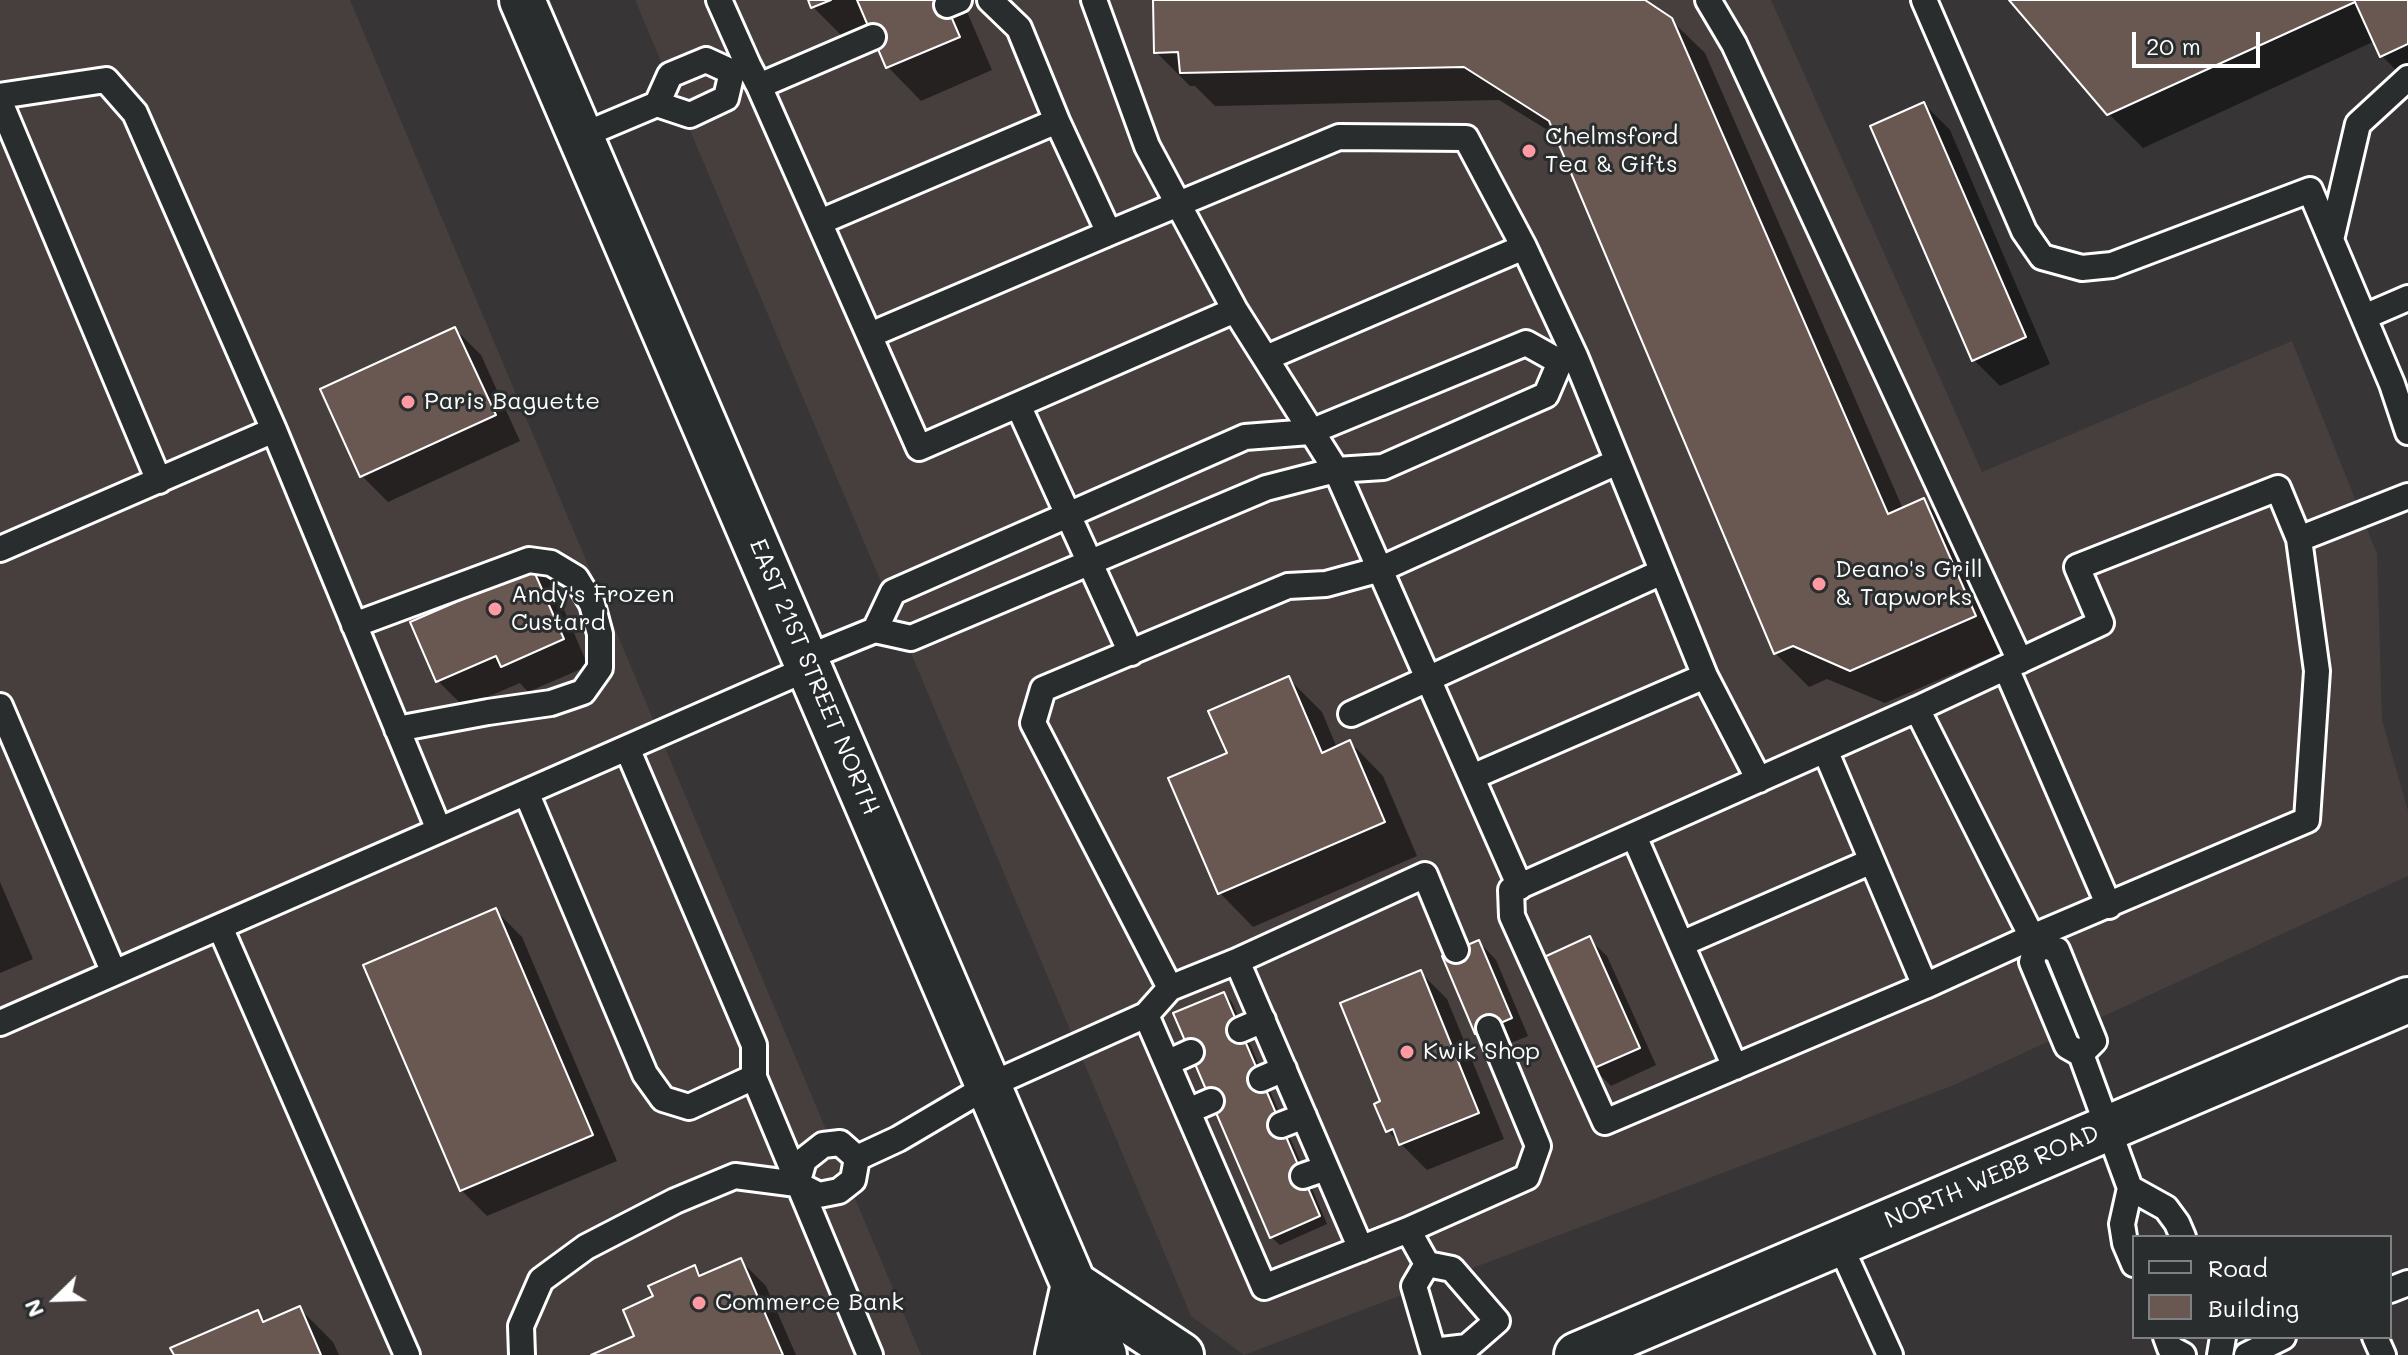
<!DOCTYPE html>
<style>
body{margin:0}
#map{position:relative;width:2408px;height:1355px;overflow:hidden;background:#373535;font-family:Mali,sans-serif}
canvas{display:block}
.legend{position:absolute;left:2132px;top:1235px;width:260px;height:104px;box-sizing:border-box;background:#2a2d2e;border:2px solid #7f8182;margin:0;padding:10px 14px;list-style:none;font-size:24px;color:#fff}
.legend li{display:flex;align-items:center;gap:16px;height:40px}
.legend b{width:40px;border:2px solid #7f8182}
.north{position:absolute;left:16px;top:1259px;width:80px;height:80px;-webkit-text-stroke:6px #2a2d2e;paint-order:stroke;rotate:247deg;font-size:22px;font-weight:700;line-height:32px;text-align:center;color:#fff}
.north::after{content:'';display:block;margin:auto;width:28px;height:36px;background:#fff;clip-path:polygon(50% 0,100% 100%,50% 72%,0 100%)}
.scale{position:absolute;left:2132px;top:32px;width:128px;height:36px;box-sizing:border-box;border:4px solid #fff;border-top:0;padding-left:10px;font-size:24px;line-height:28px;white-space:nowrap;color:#fff;-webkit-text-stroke:6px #2a2d2e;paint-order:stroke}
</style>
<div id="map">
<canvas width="2408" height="1355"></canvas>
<ul class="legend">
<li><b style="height:10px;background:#2a2d2e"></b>Road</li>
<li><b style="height:22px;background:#695752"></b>Building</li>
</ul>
<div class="north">N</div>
<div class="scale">20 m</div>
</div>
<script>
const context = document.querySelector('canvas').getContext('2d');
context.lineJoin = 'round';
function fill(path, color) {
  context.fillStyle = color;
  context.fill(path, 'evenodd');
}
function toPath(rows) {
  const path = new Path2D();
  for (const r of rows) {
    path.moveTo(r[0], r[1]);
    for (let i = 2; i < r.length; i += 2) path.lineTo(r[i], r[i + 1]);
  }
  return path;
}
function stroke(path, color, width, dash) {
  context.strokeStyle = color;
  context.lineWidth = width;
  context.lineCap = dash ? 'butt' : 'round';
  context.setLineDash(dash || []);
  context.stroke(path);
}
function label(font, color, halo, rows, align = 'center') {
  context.font = font + ' Mali,sans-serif';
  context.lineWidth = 6;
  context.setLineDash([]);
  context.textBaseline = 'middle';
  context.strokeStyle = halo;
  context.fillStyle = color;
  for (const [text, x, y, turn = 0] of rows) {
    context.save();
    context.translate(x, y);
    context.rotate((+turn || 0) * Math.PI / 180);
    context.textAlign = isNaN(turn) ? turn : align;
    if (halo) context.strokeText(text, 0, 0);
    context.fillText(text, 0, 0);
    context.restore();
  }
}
fill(toPath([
 [0,0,350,0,921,1355,0,1355],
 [635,0,1771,0,1982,472,2292,341,2377,554,2382,720,2408,811,2408,876,1954,1085,1244,1355,1191,1316]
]), '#463f3e');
fill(toPath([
 [810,0,962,0,992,70,921,101,888,67,872,30,847,41,813,7],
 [1155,0,1641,0,1670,19,1705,53,1903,509,1924,501,1957,534,2008,650,1885,703,1827,679,1809,687,1775,653,1557,136,1499,100,1215,106,1195,86,1190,86,1156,52],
 [2012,0,2408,0,2408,82,2382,56,2375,41,2143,148,2109,114],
 [1924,104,1950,130,2050,364,2000,386,1974,360],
 [455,329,481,355,520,441,388,502,362,476],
 [525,553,551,579,588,666,528,692,520,683,464,707,438,681,413,623,472,597],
 [1288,678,1322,712,1337,748,1350,742,1383,776,1417,856,1253,927,1220,893,1171,779,1229,754],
 [0,882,33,959,0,973],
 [496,911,522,937,617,1161,487,1216,461,1190],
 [1589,939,1607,956,1656,1065,1611,1086,1593,1068],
 [1479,942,1496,960,1528,1036,1494,1050,1477,1033],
 [1421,973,1447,999,1504,1139,1427,1170,1388,1131],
 [1224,994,1232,1002,1327,1224,1280,1245,1271,1237],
 [740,1260,766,1286,796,1355,596,1355,637,1337,655,1297,694,1268,703,1276],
 [300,1309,333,1342,339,1355,176,1355,257,1312,268,1323]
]), '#0007');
const building = toPath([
 [808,0,831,0,811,8,808,0],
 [857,0,944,0,960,37,886,68,857,0],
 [1153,0,1645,0,1672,18,1888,514,1924,498,1976,616,1850,671,1793,646,1774,654,1549,121,1464,67,1180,73,1178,52,1154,53,1153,0],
 [2009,0,2408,0,2408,44,2380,57,2355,2,2107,115,2009,0],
 [1924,102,2026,337,1972,361,1870,126,1924,102],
 [455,327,496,415,360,477,320,389,455,327],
 [525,551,564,639,501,667,496,656,436,682,410,622,470,596,462,578,525,551],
 [1289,676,1322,753,1350,740,1385,822,1218,894,1168,778,1227,753,1208,711,1289,676],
 [496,908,593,1135,460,1191,363,965,496,908],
 [1590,936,1640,1048,1592,1069,1542,958,1590,936],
 [1479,940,1512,1018,1475,1034,1442,956,1479,940],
 [1421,970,1479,1113,1399,1145,1393,1129,1386,1132,1374,1104,1380,1101,1340,1003,1421,970],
 [1224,992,1320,1216,1270,1238,1173,1013,1224,992],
 [741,1258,783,1355,591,1355,634,1336,623,1310,653,1296,648,1286,695,1265,699,1276,741,1258],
 [300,1306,321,1355,174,1355,170,1348,258,1310,263,1322,300,1306]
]);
fill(building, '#695752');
stroke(building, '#fff', 2);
const lane = toPath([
 [719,0,748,65],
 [990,0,1019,28,1057,121],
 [1708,0,1734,44,2020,661],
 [1924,0,2024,231,2042,257,2082,268,2112,265,2310,190,2392,384,2408,432],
 [947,5,959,0],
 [706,60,732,72,726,98,690,115,657,104,670,75,706,60],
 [732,72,748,65,759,86,919,448,1235,310,1147,146,1094,0],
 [759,86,873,37],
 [0,96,106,80,135,113,274,430,0,549],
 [0,102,159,481],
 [581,136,657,104],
 [820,222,1057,121,1109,233,1339,137,1466,138,1524,247,1266,358],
 [2331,240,2358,124,2408,78],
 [1524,247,1575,356,1705,676,1759,780],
 [1235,310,1336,470,1520,887],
 [2364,317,2408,298],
 [870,335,1109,233],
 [1018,405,1131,653],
 [274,430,439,830],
 [354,625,529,560,551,563,576,578,592,604,600,634,600,668,583,692,551,703,488,712,397,729],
 [875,630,893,592,1245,437,1310,432,1526,343,1560,362],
 [806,658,875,630,911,638,1266,488,1336,470,1383,467,1546,395,1560,362,1575,356],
 [2006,668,2109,906],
 [0,706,114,973],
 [1917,709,2101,623,2077,567,2278,488,2299,539],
 [1351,714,1662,572],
 [627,748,754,1045,754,1077,870,1355],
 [1825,750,1925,986],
 [1472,777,1705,676],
 [526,792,645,1074,663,1099,689,1107,754,1077],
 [1634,836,1681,944],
 [220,927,407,1355],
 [2037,944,2032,962,2067,1046,2081,1054,2130,1188,2122,1224,2125,1243,2134,1264],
 [1237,961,1425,875,1456,950],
 [1170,988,1033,723,1043,689,1288,586,1326,584,1381,569,1617,462],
 [1146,1015,1170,988,1237,961,1361,1249],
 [0,1023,809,668],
 [1240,1030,1263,1020],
 [2081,1054,2094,1041,2057,950,2037,944,2032,937,1917,709,1511,890,1512,916,1605,1122,1925,986,2032,937,2307,820,2317,671,2299,539,2408,496],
 [1167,1063,1191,1052],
 [1735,1067,1681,944,1872,861],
 [1261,1079,1284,1069],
 [1188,1111,1211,1101],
 [1281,1125,1304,1116],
 [857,1158,898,1139,988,1086,1146,1015,1264,1287,1408,1230,1427,1264,1452,1269,1497,1321,1467,1347,1433,1351,1414,1286,1427,1264],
 [1303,1176,1326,1168],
 [797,1184,804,1160,823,1145,840,1143,857,1158],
 [2130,1188,2166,1208,2177,1223,2183,1237],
 [1408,1230,1527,1177,1538,1146,1489,1028],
 [1839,1243,1890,1355],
 [2390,1290,2408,1283],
 [2166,1337,2170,1348,2183,1355],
 [2375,1337,2383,1355],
 [522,1355,521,1326,541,1280,586,1247,675,1201,735,1176,797,1184,819,1195,839,1191,853,1180,857,1158],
 [2220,1355,2223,1337],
 [2247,1355,2283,1337]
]);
const secondary = toPath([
 [522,0,1104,1355],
 [1058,1355,1074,1284,1181,1355],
 [1577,1355,2408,1000]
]);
stroke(lane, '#fff', 30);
stroke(secondary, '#fff', 50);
stroke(lane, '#2a2d2e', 24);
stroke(secondary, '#2a2d2e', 44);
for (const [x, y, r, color] of [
 [1529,151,8,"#ff9aa2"],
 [408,402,8,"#ff9aa2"],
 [1819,584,8,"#ff9aa2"],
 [495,609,8,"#ff9aa2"],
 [1407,1052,8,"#ff9aa2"],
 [699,1303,8,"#ff9aa2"]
]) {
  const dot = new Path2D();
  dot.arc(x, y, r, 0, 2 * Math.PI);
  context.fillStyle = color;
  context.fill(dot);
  stroke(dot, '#2a2d2e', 3);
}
label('24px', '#fff', '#2a2d2e', [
 ["Chelmsford",1545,137],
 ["Tea & Gifts",1545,165],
 ["Paris Baguette",424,402],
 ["Deano's Grill",1835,570],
 ["& Tapworks",1835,598],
 ["Andy's Frozen",511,595],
 ["Custard",511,623],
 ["Kwik Shop",1423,1052],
 ["Commerce Bank",715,1303]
], 'left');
label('24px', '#fff', '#2a2d2e', [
 ["EAST 21ST STREET NORTH",814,677,67],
 ["NORTH WEBB ROAD",1992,1177,-23]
]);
</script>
